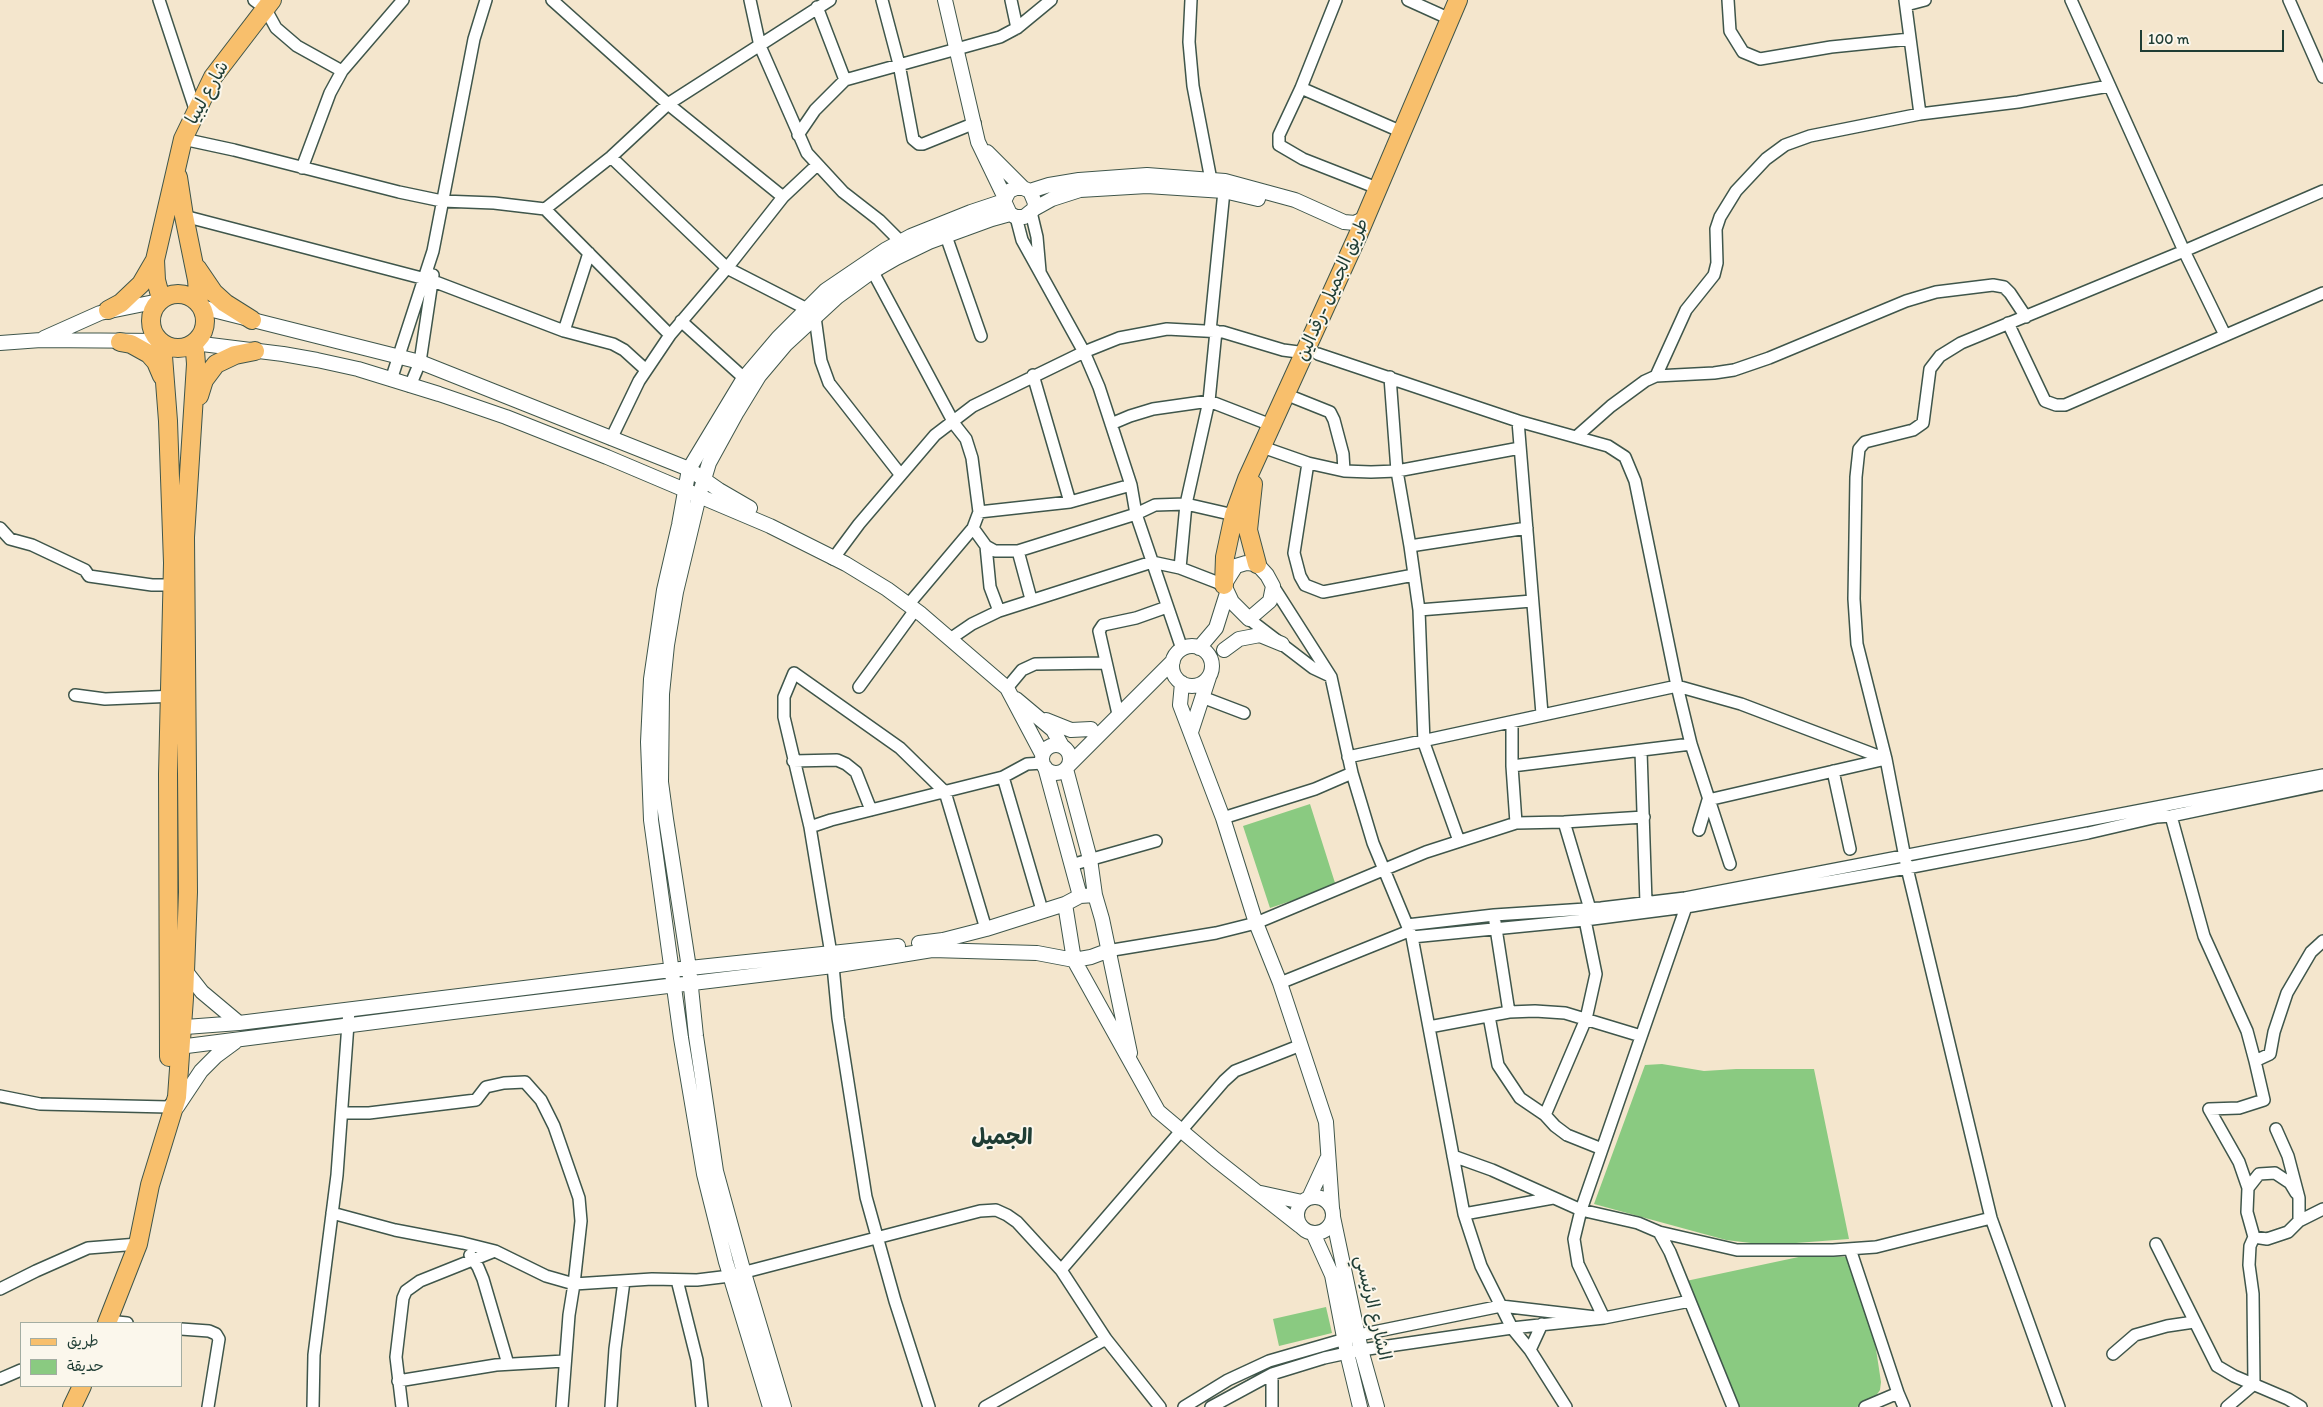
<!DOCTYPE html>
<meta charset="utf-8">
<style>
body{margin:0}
#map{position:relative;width:2323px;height:1407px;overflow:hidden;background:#f4e6cd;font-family:Itim,"Playpen Sans Arabic",sans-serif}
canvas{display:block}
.legend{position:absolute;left:20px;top:1322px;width:162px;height:65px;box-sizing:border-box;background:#fbf7ec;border:1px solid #a3ada2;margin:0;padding:6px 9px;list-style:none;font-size:15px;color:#1f3d34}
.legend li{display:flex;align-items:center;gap:10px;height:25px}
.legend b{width:25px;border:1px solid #a3ada2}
.scale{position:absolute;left:2140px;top:30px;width:144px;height:22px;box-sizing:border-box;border:2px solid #1f3d34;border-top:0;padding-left:6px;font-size:15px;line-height:18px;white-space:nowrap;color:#1f3d34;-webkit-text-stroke:4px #fbf7ec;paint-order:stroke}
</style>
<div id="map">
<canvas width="2323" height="1407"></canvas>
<ul class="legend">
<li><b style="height:6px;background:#f8bf6c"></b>طريق</li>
<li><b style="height:14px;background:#8aca81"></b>حديقة</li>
</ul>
<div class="scale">100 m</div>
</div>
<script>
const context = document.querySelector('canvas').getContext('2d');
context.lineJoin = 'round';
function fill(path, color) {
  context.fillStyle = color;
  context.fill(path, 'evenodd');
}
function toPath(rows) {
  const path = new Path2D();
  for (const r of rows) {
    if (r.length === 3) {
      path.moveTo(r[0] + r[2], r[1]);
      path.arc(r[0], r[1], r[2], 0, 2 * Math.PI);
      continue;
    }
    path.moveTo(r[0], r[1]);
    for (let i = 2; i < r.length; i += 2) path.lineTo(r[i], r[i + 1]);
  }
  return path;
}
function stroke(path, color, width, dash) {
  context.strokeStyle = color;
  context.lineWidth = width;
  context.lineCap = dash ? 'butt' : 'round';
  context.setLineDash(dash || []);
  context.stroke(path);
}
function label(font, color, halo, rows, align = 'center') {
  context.font = font + ' Itim,"Playpen Sans Arabic",sans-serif';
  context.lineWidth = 4;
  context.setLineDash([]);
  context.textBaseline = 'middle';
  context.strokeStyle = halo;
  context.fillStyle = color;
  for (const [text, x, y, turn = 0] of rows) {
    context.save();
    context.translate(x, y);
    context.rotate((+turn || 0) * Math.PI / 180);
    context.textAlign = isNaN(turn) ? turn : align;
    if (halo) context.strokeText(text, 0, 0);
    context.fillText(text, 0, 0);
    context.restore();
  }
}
fill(toPath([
 [1310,804,1336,886,1270,908,1243,826],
 [1662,1064,1704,1071,1736,1069,1814,1069,1849,1239,1796,1243,1759,1244,1726,1240,1594,1204,1645,1065],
 [1808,1255,1849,1257,1874,1336,1881,1382,1880,1390,1873,1400,1857,1407,1738,1407,1686,1281],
 [1326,1307,1332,1333,1279,1346,1273,1319]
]), '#8aca81');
const minor = toPath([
 [159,0,196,112],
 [254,0,265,8,276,28,297,46,342,71],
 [552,0,668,104,783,197],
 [750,0,760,46,807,153,843,192,879,220,900,241],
 [882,0,899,64,913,139,919,144,923,144,975,123],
 [1191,0,1189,42,1193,86,1211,180],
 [1336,0,1301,88,1279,135,1279,145,1303,159,1377,188],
 [1408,0,1450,19],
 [1728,0,1730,31,1743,52,1760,59,1831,47,1910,39],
 [1905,0,1920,114],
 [2071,0,2184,251,2225,335],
 [2289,0,2323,77],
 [1906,5,1925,0],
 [817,7,845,80,1000,37,1017,28,1011,0],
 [1017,28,1051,0],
 [1301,88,1402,132],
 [798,135,815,110,845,80],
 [183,139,234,150,399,192,442,201,494,203,545,209,670,335],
 [611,157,727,268,807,309],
 [302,168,330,93,342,71,403,0],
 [545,209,611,157,668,104,830,0],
 [1031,212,1037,237,1040,271],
 [184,216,433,281,564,331,613,344,624,350,646,370],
 [1016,217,1022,240,1084,352,1099,387,1131,485,1136,514,1182,649],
 [946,236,981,336],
 [873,272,955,425,966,439,972,458,979,512],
 [815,317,821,361,829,383,900,474],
 [681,321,744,378],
 [2008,323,2045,401,2056,405,2065,405,2323,293],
 [564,331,589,253],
 [1210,331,1224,191],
 [1318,354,1518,421,1608,446,1625,457,1635,481,1677,686,1691,744,1730,864],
 [1033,375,1070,502],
 [1656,376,1686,310,1714,275,1717,263,1716,229,1720,217,1736,191,1766,159,1785,145,1810,136,1920,114,2018,102,2109,86],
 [1390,377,1397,471,1410,546],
 [391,380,433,251,474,39,486,0],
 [410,386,420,362,433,275],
 [1295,398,1330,412,1334,420,1343,454,1344,471],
 [1518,421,1542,714],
 [1111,424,1130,416,1153,409,1209,401,1271,425],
 [1576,437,1611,406,1645,381,1656,376,1714,373,1734,370,1769,358,1906,301,1936,292,1993,285,2004,287,2010,293,2026,317],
 [611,439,639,381,670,335,727,268,783,197,817,165],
 [1268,449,1308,463,1344,471,1371,472,1397,471,1520,448],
 [1308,463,1294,553,1300,576,1305,585,1323,592,1414,575],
 [0,528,10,539,32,545,85,570,89,576,152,585,173,585],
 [973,528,986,546,995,551,1018,551,1136,514,1155,505,1186,504,1234,515],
 [986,546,990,587,999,611],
 [1018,551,1031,599],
 [833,559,859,524,935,435,973,406,1084,352,1119,338,1167,329,1223,332,1283,350,1306,353],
 [1180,568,1224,585],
 [1273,586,1331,677,1352,773,1373,843,1412,937,1464,1214,1481,1266,1512,1328,1530,1350,1566,1407],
 [908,605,973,528,979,512,1070,502,1131,485],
 [1419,610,1532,601],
 [1249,619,1313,668,1330,676],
 [950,639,972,624,999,611,1152,562,1180,568,1186,504,1209,401,1216,331],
 [859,687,915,610],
 [1007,688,1022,670,1035,664,1106,663],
 [75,695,105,699,176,696],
 [1202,697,1244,713],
 [1118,714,1099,631,1103,625,1136,618,1167,607],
 [1512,723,1512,766],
 [1641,751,1646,903],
 [1348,757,1677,686,1741,704,1886,759],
 [793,761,837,760,846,764,856,772,871,810],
 [1833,771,1850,849],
 [1003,777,1042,910],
 [2171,816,2204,936,2247,1031,2255,1061],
 [1223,818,1315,789,1352,773],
 [1564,822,1590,909],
 [1516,823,1512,766,1691,744],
 [810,827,784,717,784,697,794,673,900,748,945,792,986,929],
 [1699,830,1708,800,1886,759],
 [1459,841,1424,743,1419,610,1410,546,1527,528],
 [1071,865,1156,841],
 [1495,922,1509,1012],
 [1407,925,1494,915,1601,908,1685,898,2323,775],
 [1412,937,1585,920,1686,907,1907,868,2088,833,2157,817,2171,816,2323,784],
 [1107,951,1216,933,1256,923,1426,852,1516,823,1564,822,1644,817],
 [1280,983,1409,931],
 [1489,1016,1498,1065,1520,1098,1545,1115,1555,1126,1567,1135,1602,1149],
 [1429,1027,1509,1012,1535,1011,1565,1013,1641,1036],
 [0,1096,40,1104,168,1107,176,1098],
 [1545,1115,1586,1019,1596,974,1585,920],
 [2276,1129,2288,1156,2299,1198,2299,1221,2288,1232,2267,1239,2254,1237,2247,1212,2248,1188,2239,1162,2209,1109,2239,1108,2264,1100,2255,1061,2270,1054,2274,1032,2287,993,2311,952,2323,941],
 [1453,1156,1492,1170,1581,1210,1638,1223,1659,1232,1670,1252,1733,1407],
 [2248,1188,2259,1174,2275,1173,2290,1183,2296,1193],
 [332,1213,395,1230,463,1243,495,1251,546,1276,574,1284,581,1221,579,1198,554,1126,541,1100,525,1082,504,1083,486,1087,476,1100,369,1113,343,1113],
 [1464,1214,1553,1198],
 [2299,1221,2323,1209],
 [1659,1232,1737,1250,1833,1250,1876,1247,1991,1218],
 [2156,1244,2217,1366,2234,1376,2288,1399,2301,1407],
 [1850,1249,1898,1393],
 [470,1255,478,1267,483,1279,508,1364],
 [1061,1270,1224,1081,1235,1071,1301,1045],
 [677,1280,697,1360,702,1407],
 [0,1289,36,1271,88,1248,138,1244],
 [108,1321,127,1323],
 [181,1329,209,1331,216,1334,219,1339,208,1407],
 [1530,1350,1542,1324],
 [2113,1354,2135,1335,2167,1326,2194,1322],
 [1272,1374,1272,1407],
 [0,1379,21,1370],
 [398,1381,496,1365,564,1361],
 [313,1407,314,1355,337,1175,349,1010],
 [402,1407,396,1357,403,1298,406,1291,420,1281,495,1251],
 [562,1407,569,1315,574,1284,652,1279,697,1280,730,1276,980,1211,996,1210,1007,1215,1017,1222,1061,1270,1106,1339,1160,1407],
 [611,1407,615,1349,624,1281],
 [929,1407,895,1301,866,1197,838,1018,833,966,810,827,831,820,1003,777,1027,764,1043,763],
 [985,1407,1106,1339],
 [1184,1407,1228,1380,1269,1361,1359,1335,1501,1306,1604,1318,1690,1301],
 [1211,1407,1272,1374,1324,1358,1361,1350,1512,1328,1604,1318,1578,1264,1574,1239,1581,1210,1686,907],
 [1865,1407,1898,1393,1904,1407],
 [2059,1407,1991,1218,1907,868,1886,759,1857,644,1854,599,1856,477,1859,449,1865,442,1913,430,1923,423,1930,369,1940,356,1961,343,2184,251,2323,191],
 [2227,1407,2254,1384,2253,1294,2249,1265,2250,1246,2254,1237]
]);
const tertiary = toPath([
 [945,0,978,142,1005,198],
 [987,152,1023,188],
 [1030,191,1049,185,1079,180,1147,175,1225,181,1295,200,1344,222,1355,223,1365,218],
 [1034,209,1052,199,1080,190,1147,186,1224,191,1258,199],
 [201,307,420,362,689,469,719,490,750,508],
 [44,338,100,313,159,301],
 [0,343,41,340,159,341],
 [194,343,283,354,317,360,358,369,439,394,506,417,607,457,770,526,846,564,887,589,921,614,1007,688,1042,754],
 [1246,563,1257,564,1267,575,1273,586,1270,601,1249,619,1232,602,1224,585,1236,566,1246,563],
 [1192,666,20],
 [1199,648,1216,628,1227,593],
 [1224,650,1239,639,1260,635,1282,644],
 [1182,683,1180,705,1223,818,1256,923,1280,983,1326,1122,1332,1208],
 [1016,699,1053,730,1062,746],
 [1046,720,1071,730,1091,729],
 [1191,732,1209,677],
 [1056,759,14],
 [1069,765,1173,661],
 [1045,767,1080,896],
 [1066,769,1090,859,1095,895,1102,919,1130,1053],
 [1065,904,1074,960,1158,1111,1215,1159,1300,1226],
 [919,943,943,940,986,929,1065,904,1080,896,1095,895],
 [184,969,202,992,239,1023],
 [172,1028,239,1023,671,970,898,946],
 [171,1048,453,1012,833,966,932,950,1037,953,1074,960,1091,957,1107,951],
 [177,1107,201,1071,216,1056,235,1042],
 [1261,1193,1302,1202],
 [1315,1215,18],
 [1309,1198,1327,1159],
 [1333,1217,1361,1350,1377,1407],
 [1313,1233,1332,1275,1347,1353,1360,1407],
 [770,1407,726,1262,704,1174,681,1038,651,820,648,742,651,679,664,590,679,525,689,469,744,378,778,338,826,290,885,250,911,236,971,212,1004,201],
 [784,1407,744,1273,716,1171,696,1036,689,968,666,819,661,782,662,694,667,645,676,592,699,496,709,463,737,412,759,376,786,344,837,297,870,273,896,258,929,242,992,219,1010,214,1016,217,1024,217,1034,209,1035,203,1030,191,1023,188,1016,188,1009,191,1004,201,1010,214]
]);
const primary = toPath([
 [178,177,184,216,197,280,199,304],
 [197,268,214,293,225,303,252,320],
 [178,321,27],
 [161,299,156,280,155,260,183,139,213,77,272,0],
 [108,310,121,303,141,284,155,260],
 [120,342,131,344,149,354,156,362,162,376],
 [162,343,168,421,173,563,168,774,169,1057],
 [199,396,204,380,216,364,235,355,255,351],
 [1253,484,1248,530,1257,564],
 [1224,585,1225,557,1234,515,1247,479,1358,235,1458,0],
 [107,1323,138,1244,150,1185,177,1097,184,998,188,892,185,537,196,364,195,351,192,345],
 [72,1407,82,1386]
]);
stroke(minor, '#3f564b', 14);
stroke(tertiary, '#3f564b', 16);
stroke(primary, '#3f564b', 20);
stroke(minor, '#fff', 11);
stroke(tertiary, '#fff', 14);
stroke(primary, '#f8bf6c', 18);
label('18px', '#1f3d34', '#fbf7ec', [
 ["شارع ليبيا",208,93,-61],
 ["طريق الجميل -رقدالين",1333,290,-66],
 ["الشارع الرئيسي",1372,1308,77]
]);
label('bold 22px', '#1f3d34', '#fbf7ec', [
 ["الجميل",1002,1138]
]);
</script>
